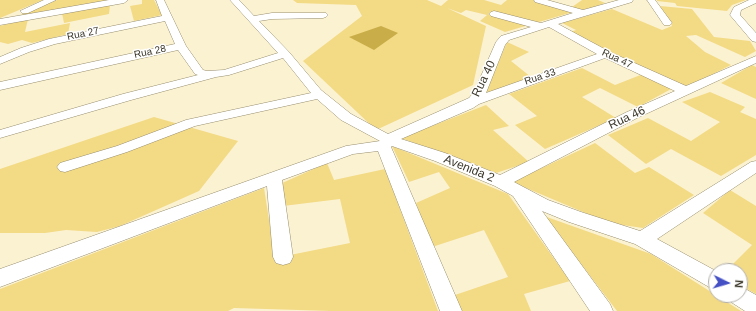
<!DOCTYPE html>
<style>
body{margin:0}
#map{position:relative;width:756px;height:311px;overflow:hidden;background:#fbf2d1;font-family:Arial,sans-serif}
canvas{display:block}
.north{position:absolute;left:708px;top:263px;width:40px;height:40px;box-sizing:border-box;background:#fff;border:1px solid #b1afaa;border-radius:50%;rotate:95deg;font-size:11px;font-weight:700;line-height:16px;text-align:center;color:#3c382b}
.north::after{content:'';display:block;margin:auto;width:14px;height:18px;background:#4550c5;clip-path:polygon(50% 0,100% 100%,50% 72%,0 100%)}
</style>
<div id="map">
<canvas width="756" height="311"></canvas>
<div class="north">N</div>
</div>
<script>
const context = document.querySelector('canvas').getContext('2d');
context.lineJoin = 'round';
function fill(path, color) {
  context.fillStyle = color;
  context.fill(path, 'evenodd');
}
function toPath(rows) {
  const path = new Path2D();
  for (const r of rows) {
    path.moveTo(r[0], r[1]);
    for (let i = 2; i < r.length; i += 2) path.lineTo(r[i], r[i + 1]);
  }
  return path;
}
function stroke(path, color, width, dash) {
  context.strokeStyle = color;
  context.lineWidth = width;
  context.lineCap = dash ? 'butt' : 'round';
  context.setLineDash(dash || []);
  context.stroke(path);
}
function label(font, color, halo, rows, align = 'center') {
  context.font = font + ' Arial,sans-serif';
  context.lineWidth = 3;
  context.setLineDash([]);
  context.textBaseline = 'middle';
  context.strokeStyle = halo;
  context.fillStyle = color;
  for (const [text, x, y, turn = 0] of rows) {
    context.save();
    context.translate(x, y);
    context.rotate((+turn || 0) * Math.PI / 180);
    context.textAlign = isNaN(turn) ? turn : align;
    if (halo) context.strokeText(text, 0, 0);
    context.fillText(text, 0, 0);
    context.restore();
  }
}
fill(toPath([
 [0,0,43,0,0,18],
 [57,0,117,0,14,18],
 [142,0,154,0,162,15,134,21,130,6,142,4],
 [293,0,427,0,441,6,448,0,484,0,501,5,507,0,535,0,573,12,505,32,480,21,487,15,466,10,461,13,447,8,486,26,473,85,376,130,303,61,362,16,356,5,297,3],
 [582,0,598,0,605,3,584,11,572,7],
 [657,0,746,0,732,5,727,11,677,6,675,3,657,1],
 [110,5,109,14,64,23,62,13],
 [660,6,692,9,714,37,750,41,756,51,745,57,696,35,686,36,705,52,731,65,685,88,570,32,576,30,562,23,612,9,662,30,672,26],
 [28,19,25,32,70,23,68,34,32,43,22,40,8,44,0,42,0,26],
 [507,42,529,52,511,61,531,77,485,94],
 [752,65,756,67,756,99,721,83],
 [582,68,615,85,643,74,673,88,638,107,600,88,582,97,616,118,545,149,515,125,537,116,509,94],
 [710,92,745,107,740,112,756,119,756,155,721,176,671,149,646,164,608,135,648,118,691,141,720,122,682,102],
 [486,105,509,126,493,130,529,162,496,173,401,138],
 [154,117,238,141,199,191,120,226,97,232,66,230,45,233,0,233,0,169],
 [595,143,635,173,649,167,694,195,643,228,609,223,512,182],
 [392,146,508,194,570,281,524,294,531,311,462,311,455,295,508,277,484,230,432,247,416,203,450,188,439,172,409,182],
 [327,163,334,180,385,169,438,311,331,311,234,308,228,311,0,311,0,289,264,188,275,258,350,243,340,199,283,206,280,184],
 [730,190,756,206,756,294,740,285,740,271,726,271,752,245,703,213],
 [544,216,651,254,741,311,617,311]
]), '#f3da85');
fill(toPath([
 [381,26,398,33,374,50,349,37]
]), '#c9ad48');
const minor = toPath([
 [44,0,56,0,28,13,22,13,20,11,44,0],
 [109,0,128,0,124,3,0,25,0,19,109,0],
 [156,0,164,0,186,46,203,70,207,71,224,70,278,53,230,0,239,0,254,16,272,13,326,13,328,15,326,17,323,18,272,19,259,21,289,52,321,90,351,114,388,134,469,98,474,92,496,42,501,36,531,27,491,16,489,14,491,12,494,11,541,23,573,13,535,2,534,0,547,0,583,10,619,0,633,0,632,2,558,24,610,52,686,86,756,56,756,63,637,118,514,182,548,200,581,212,640,231,751,162,756,161,756,173,657,239,716,271,716,290,709,287,635,244,569,222,542,211,610,304,613,311,590,311,513,196,495,186,435,161,392,146,391,147,462,311,440,311,378,151,353,154,282,180,293,257,290,263,283,265,276,263,273,257,267,186,0,287,0,269,346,146,380,141,341,120,317,99,195,126,127,152,65,172,60,171,57,167,60,163,117,146,186,120,311,93,283,58,229,75,216,77,131,100,0,138,0,130,123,94,198,75,195,74,178,50,0,90,0,82,175,44,165,21,55,44,29,52,0,64,0,57,21,48,49,39,162,16,156,0],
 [549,27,597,54,486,93,505,45,509,40,549,27],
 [605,58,675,91,627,112,500,175,445,153,401,139,473,108,479,104,605,58],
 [647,0,655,0,672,23,670,25,664,25,647,0],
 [749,0,756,0,756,3,741,10,740,15,756,33,756,42,752,41,730,15,734,7,749,0],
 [740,286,756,295,756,311,745,311,731,302,728,295,740,295,740,286]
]);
stroke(minor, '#978e70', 1);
fill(minor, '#fff');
label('10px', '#3c382b', '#fff', [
 ["Rua 27",83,34,-12],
 ["Rua 28",150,52,-12],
 ["Rua 47",617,59,25],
 ["Rua 33",540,77,-19]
]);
label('12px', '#3c382b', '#fff', [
 ["Rua 40",484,79,-64],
 ["Rua 46",627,118,-25],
 ["Avenida 2",469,169,22]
]);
</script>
